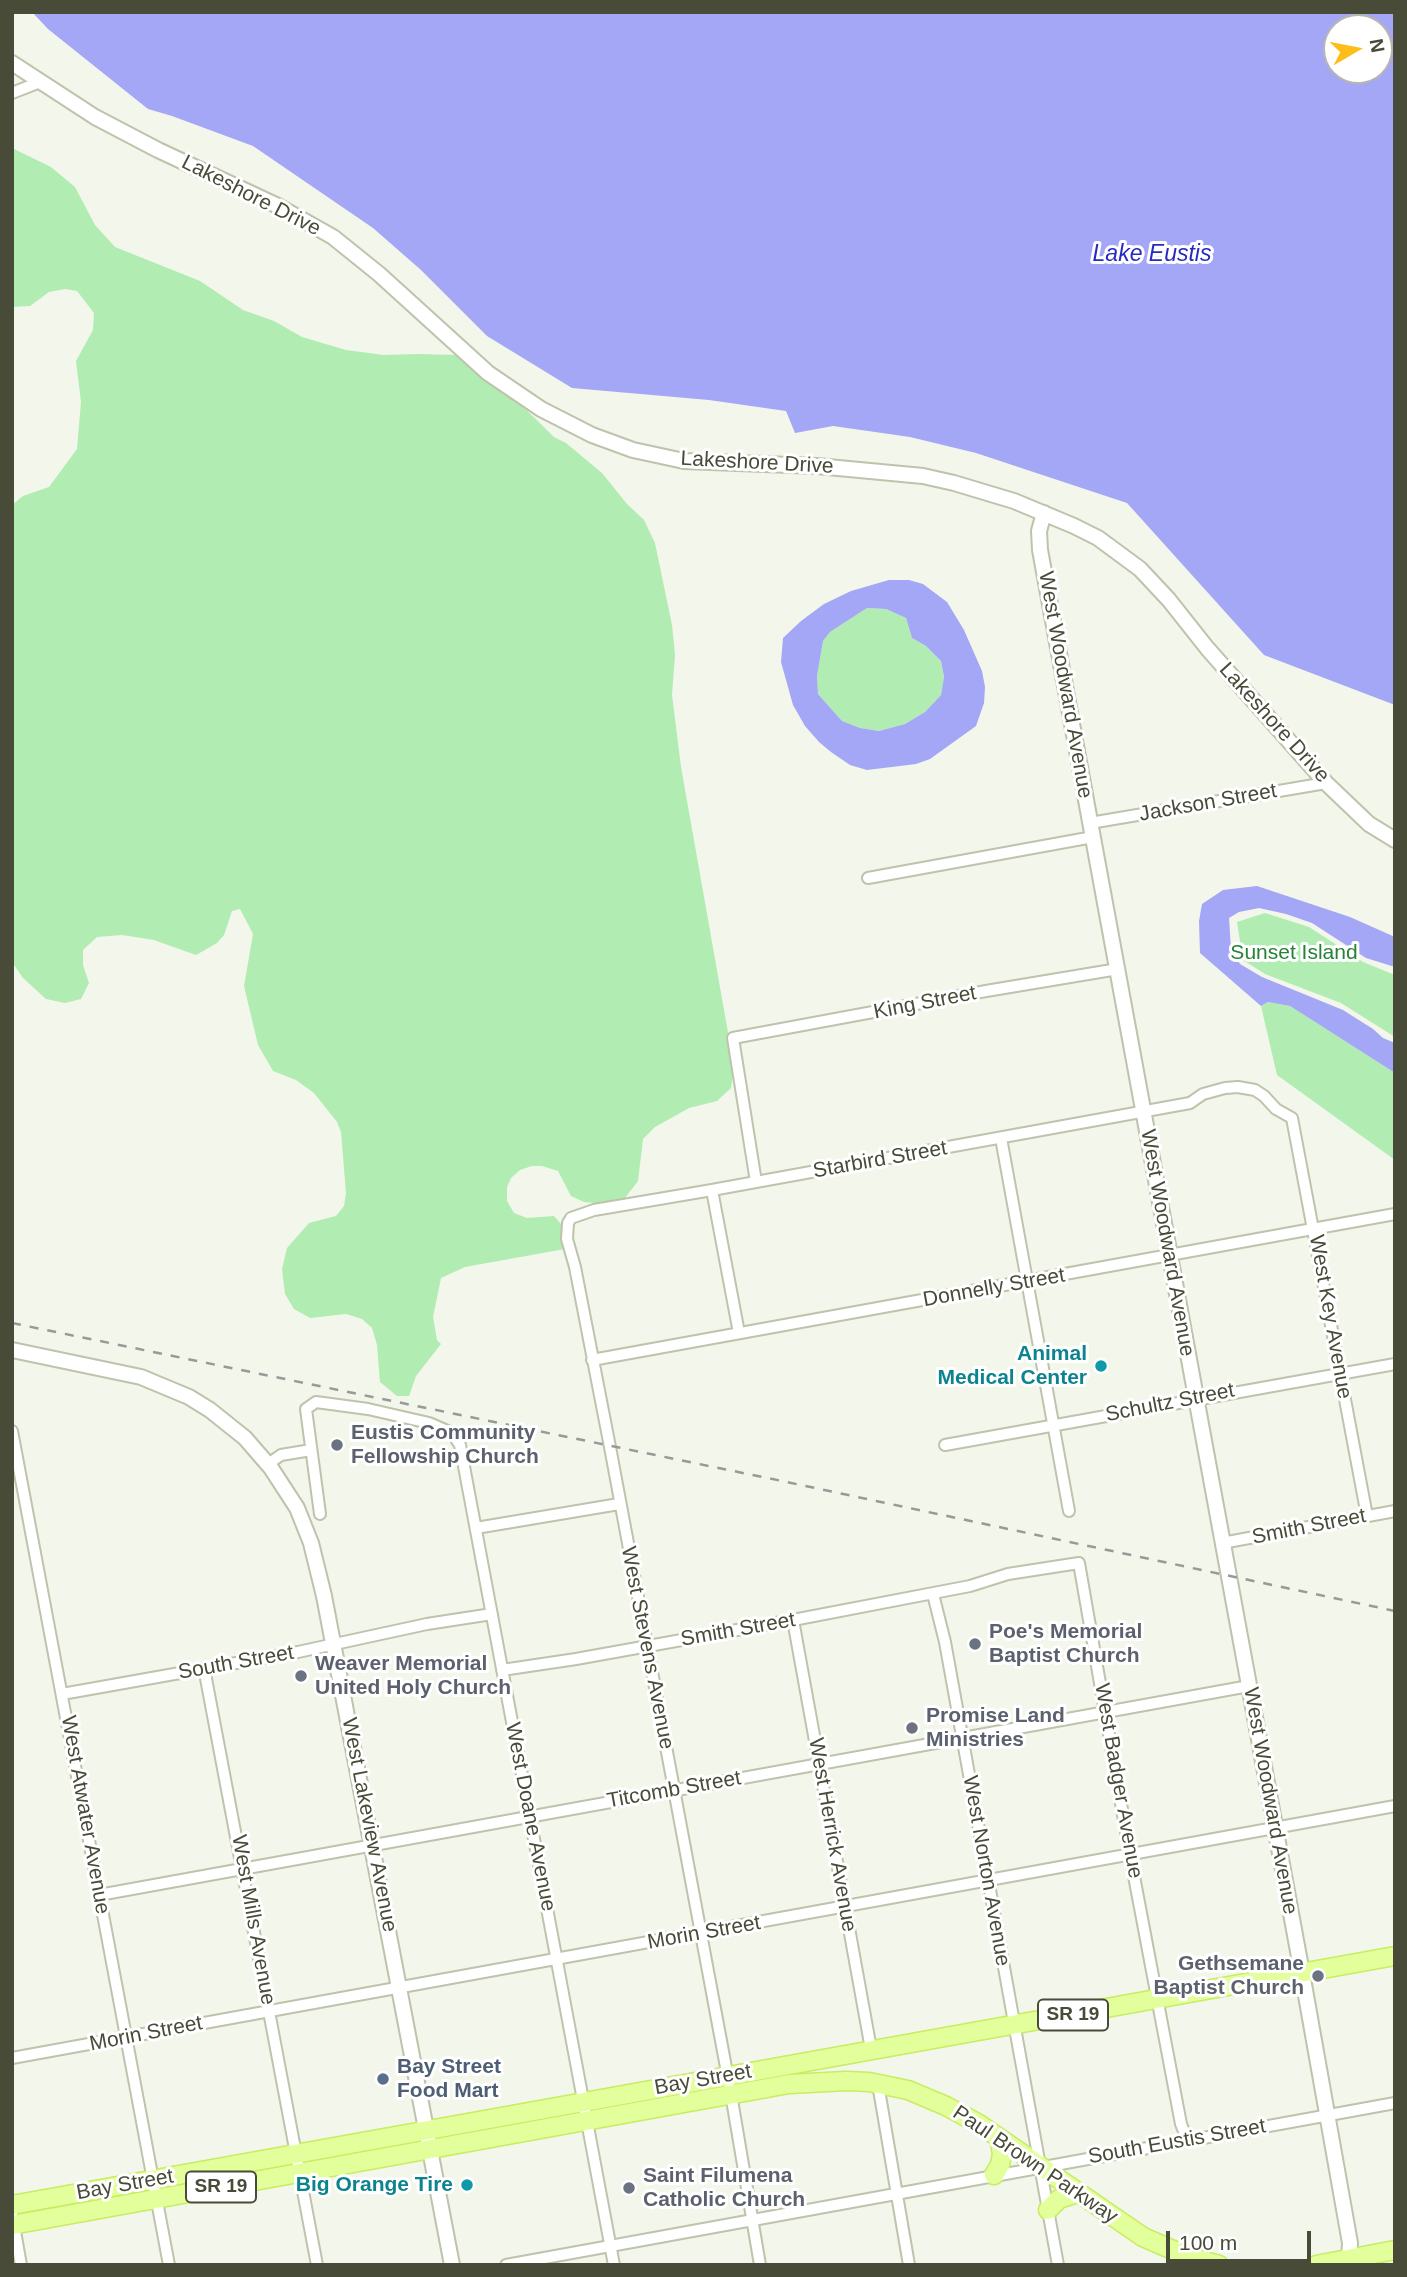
<!DOCTYPE html>
<style>
body{margin:0}
#map{position:relative;width:1407px;height:2277px;overflow:hidden;background:#f3f6eb;font-family:Helvetica,sans-serif}
canvas{display:block}
.frame{position:absolute;inset:0;border:14px solid #484b38;pointer-events:none}
.north{position:absolute;left:1323px;top:14px;width:70px;height:70px;box-sizing:border-box;background:#fff;border:2px solid #b6b7af;border-radius:50%;rotate:80deg;font-size:19px;font-weight:700;line-height:28px;text-align:center;color:#484b38}
.north::after{content:'';display:block;margin:auto;width:24px;height:32px;background:#ffbd19;clip-path:polygon(50% 0,100% 100%,50% 72%,0 100%)}
.scale{position:absolute;left:1166px;top:2231px;width:145px;height:32px;box-sizing:border-box;border:4px solid #484b38;border-top:0;padding-left:9px;font-size:21px;line-height:24px;white-space:nowrap;color:#484b38;-webkit-text-stroke:5px #fff;paint-order:stroke}
</style>
<div id="map">
<canvas width="1407" height="2277"></canvas>
<div class="frame"></div>
<div class="north">N</div>
<div class="scale">100 m</div>
</div>
<script>
const context = document.querySelector('canvas').getContext('2d');
context.lineJoin = 'round';
function fill(path, color) {
  context.fillStyle = color;
  context.fill(path, 'evenodd');
}
function toPath(rows) {
  const path = new Path2D();
  for (const r of rows) {
    path.moveTo(r[0], r[1]);
    for (let i = 2; i < r.length; i += 2) path.lineTo(r[i], r[i + 1]);
  }
  return path;
}
function stroke(path, color, width, dash) {
  context.strokeStyle = color;
  context.lineWidth = width;
  context.lineCap = dash ? 'butt' : 'round';
  context.setLineDash(dash || []);
  context.stroke(path);
}
function label(font, color, halo, rows, align = 'center') {
  context.font = font + ' Helvetica,sans-serif';
  context.lineWidth = 6;
  context.setLineDash([]);
  context.textBaseline = 'middle';
  context.strokeStyle = halo;
  context.fillStyle = color;
  for (const [text, x, y, turn = 0] of rows) {
    context.save();
    context.translate(x, y);
    context.rotate((+turn || 0) * Math.PI / 180);
    context.textAlign = isNaN(turn) ? turn : align;
    if (halo) context.strokeText(text, 0, 0);
    context.fillText(text, 0, 0);
    context.restore();
  }
}
fill(toPath([
 [12,148,51,167,75,187,95,225,115,247,200,281,243,310,274,321,302,337,346,350,384,355,417,354,459,355,511,395,554,437,566,443,602,473,627,504,644,520,655,543,672,625,675,655,672,695,681,767,729,1038,734,1069,731,1088,717,1101,689,1108,655,1127,643,1139,638,1181,625,1198,605,1204,584,1202,571,1196,558,1171,542,1166,532,1166,520,1170,511,1178,507,1187,507,1201,514,1213,527,1218,554,1216,568,1232,565,1249,465,1267,441,1278,433,1317,437,1340,441,1344,416,1376,409,1396,397,1396,380,1382,377,1345,372,1328,362,1319,346,1314,310,1318,294,1309,285,1294,282,1269,287,1248,309,1223,336,1216,344,1206,346,1193,341,1132,337,1122,314,1093,296,1080,273,1071,258,1045,244,986,253,934,240,909,232,911,224,935,217,943,196,955,154,940,122,935,97,937,83,950,83,965,89,983,81,999,65,1003,46,999,23,978,12,962,12,505,23,496,49,487,77,449,81,402,76,361,93,330,94,313,77,291,65,289,49,292,30,306,12,307],
 [867,608,886,609,906,618,912,638,926,646,941,661,944,678,941,695,925,712,905,724,879,731,860,728,842,721,818,694,817,676,823,641,830,632],
 [1265,913,1309,927,1363,962,1395,975,1395,1037,1341,1003,1265,974,1243,960,1237,922],
 [1268,1002,1290,1006,1395,1073,1395,1160,1277,1075,1261,1006]
]), '#b1ecb2');
fill(toPath([
 [32,12,1395,12,1395,705,1264,655,1127,503,976,453,910,437,833,426,795,433,786,411,709,400,572,388,487,336,421,270,373,228,253,146,172,116,148,109,48,29],
 [1337,28,1379,28,1379,70,1337,70],
 [889,580,909,580,923,584,947,602,964,630,982,671,985,687,984,703,976,726,930,759,916,764,867,770,850,765,831,752,819,742,805,726,793,705,781,662,783,638,801,621,824,604,851,591],
 [867,608,886,609,906,618,912,638,926,646,941,661,944,677,941,695,925,712,905,724,879,731,860,728,842,721,818,694,817,676,823,641,830,632],
 [1257,886,1350,917,1395,937,1395,967,1366,958,1312,923,1286,914,1259,908,1239,912,1229,918,1231,949,1240,964,1262,977,1343,1010,1373,1029,1383,1038,1395,1043,1395,1073,1290,1006,1268,1002,1261,1006,1200,953,1199,921,1202,904,1223,890]
]), '#a4a6f6');
const minor = toPath([
 [12,93,40,82],
 [1090,823,1326,783],
 [868,878,1093,837],
 [1001,1138,1069,1511],
 [756,1182,733,1038,986,991,1118,969],
 [712,1190,739,1333],
 [592,1360,1395,1214],
 [12,1431,169,2265],
 [945,1445,1395,1364],
 [268,1464,281,1455,311,1450],
 [320,1514,306,1409,316,1402,368,1409,429,1423,452,1433,460,1445,614,2265],
 [476,1528,619,1504],
 [1222,1543,1395,1511],
 [933,1594,945,1642,1058,2265],
 [793,1620,871,2049],
 [204,1668,317,2265],
 [502,1670,576,1659,793,1620,970,1586,1008,1574,1079,1563,1130,1855,1181,2124,1185,2134,1192,2140],
 [62,1694,298,1652,427,1624,492,1614],
 [99,1895,1249,1686],
 [12,2058,1395,1806],
 [878,2084,909,2265],
 [12,2214,21,2265],
 [506,2265,1395,2103],
 [760,2265,731,2094,610,1447,575,1267,567,1239,568,1223,571,1218,594,1210,712,1190,1190,1103,1203,1094,1225,1088,1238,1087,1255,1090,1264,1096,1276,1109,1292,1118,1367,1516]
]);
const tertiary = toPath([
 [12,63,95,117,158,150,278,206,333,237,379,274,488,373,541,409,592,435,633,450,684,461,817,466,923,476,954,483,1014,501,1074,526,1098,538,1140,569,1169,600,1207,648,1326,783,1369,824,1395,840],
 [1044,513,1039,531,1040,550,1302,1973,1350,2243,1349,2259],
 [12,1350,141,1377,189,1397,210,1410,245,1438,271,1468,297,1508,311,1543,324,1596,452,2265]
]);
const primary = toPath([
 [994,2175,1000,2165,1002,2154,999,2138],
 [12,2205,1395,1956],
 [1048,2210,1059,2199,1078,2193],
 [12,2225,789,2084,846,2081,869,2082,908,2090,946,2106,979,2124,1143,2237,1189,2257,1219,2265],
 [1316,2265,1395,2250]
]);
stroke(minor, '#bec3ac', 14);
stroke(tertiary, '#bec3ac', 18);
stroke(primary, '#c8ec63', 21);
stroke(minor, '#fff', 10);
stroke(tertiary, '#fff', 14);
stroke(primary, '#e3ff9b', 18);
stroke(toPath([
 [12,1323,782,1481,1395,1611]
]), '#999', 2.5, [9, 9]);
for (const [x, y, r, color] of [
 [1101,1366,7,"#0f9aa8"],
 [337,1445,7,"#6b7280"],
 [975,1644,7,"#6b7280"],
 [301,1676,7,"#6b7280"],
 [912,1728,7,"#6b7280"],
 [1318,1976,7,"#6b7280"],
 [383,2079,7,"#5c6f8a"],
 [467,2185,7,"#0f9aa8"],
 [629,2188,7,"#6b7280"]
]) {
  const dot = new Path2D();
  dot.arc(x, y, r, 0, 2 * Math.PI);
  context.fillStyle = color;
  context.fill(dot);
  stroke(dot, '#fff', 2.5);
}
for (const [x, y, w] of [
 [1073,2015,70],
 [221,2187,70]
]) {
  const box = new Path2D();
  box.roundRect(x - w / 2, y - 15.5, w, 31, 5);
  context.fillStyle = '#fff';
  context.fill(box);
  stroke(box, '#484b38', 2);
}
label('bold 19px', '#484b38', null, [
 ["SR 19",1073,2015],
 ["SR 19",221,2187]
]);
label('21px', '#484b38', '#fff', [
 ["Lakeshore Drive",251,196,27],
 ["Lakeshore Drive",757,463,3],
 ["West Woodward Avenue",1065,685,80],
 ["Lakeshore Drive",1274,723,48],
 ["Jackson Street",1208,803,-10],
 ["King Street",925,1003,-11],
 ["Starbird Street",880,1160,-10],
 ["West Woodward Avenue",1167,1243,80],
 ["Donnelly Street",994,1288,-10],
 ["West Key Avenue",1330,1317,80],
 ["Schultz Street",1170,1403,-11],
 ["Smith Street",1309,1527,-11],
 ["Smith Street",738,1630,-10],
 ["West Stevens Avenue",647,1648,79],
 ["South Street",236,1663,-10],
 ["West Badger Avenue",1118,1781,80],
 ["Titcomb Street",674,1790,-10],
 ["West Woodward Avenue",1270,1801,80],
 ["West Atwater Avenue",85,1815,80],
 ["West Doane Avenue",530,1817,79],
 ["West Lakeview Avenue",369,1825,79],
 ["West Herrick Avenue",832,1835,80],
 ["West Norton Avenue",986,1871,80],
 ["West Mills Avenue",253,1920,80],
 ["Morin Street",704,1933,-10],
 ["Morin Street",146,2034,-11],
 ["Bay Street",703,2080,-10],
 ["South Eustis Street",1177,2142,-10],
 ["Paul Brown Parkway",1035,2165,34],
 ["Bay Street",125,2185,-10]
]);
label('21px', '#268237', '#fff', [
 ["Sunset Island",1294,953]
]);
label('bold 21px', '#0d838f', '#fff', [
 ["Animal",1087,1354],
 ["Medical Center",1087,1378],
 ["Big Orange Tire",453,2185]
], 'right');
label('bold 21px', '#5b616d', '#fff', [
 ["Eustis Community",351,1433],
 ["Fellowship Church",351,1457],
 ["Poe's Memorial",989,1632],
 ["Baptist Church",989,1656],
 ["Weaver Memorial",315,1664],
 ["United Holy Church",315,1688],
 ["Promise Land",926,1716],
 ["Ministries",926,1740],
 ["Gethsemane",1304,1964,"right"],
 ["Baptist Church",1304,1988,"right"],
 ["Saint Filumena",643,2176],
 ["Catholic Church",643,2200]
], 'left');
label('bold 21px', '#4e5e75', '#fff', [
 ["Bay Street",397,2067],
 ["Food Mart",397,2091]
], 'left');
label('italic 23px', '#282ac0', '#fff', [
 ["Lake Eustis",1152,255]
]);
</script>
